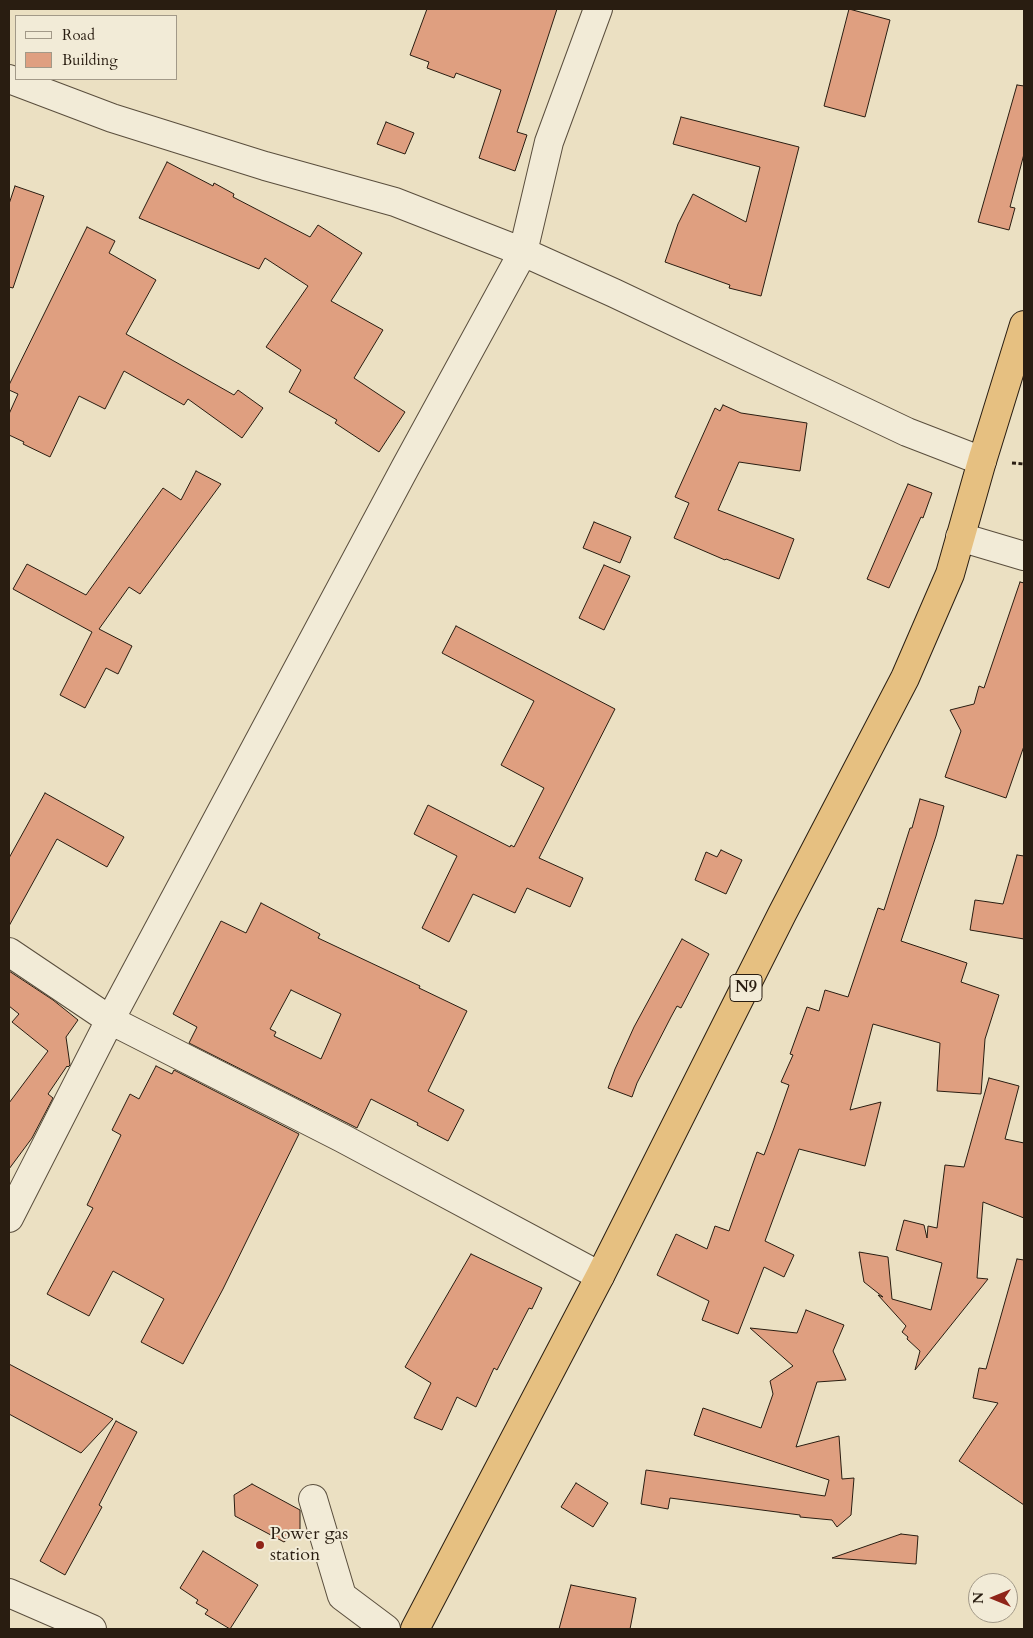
<!DOCTYPE html>
<style>
body{margin:0}
#map{position:relative;width:1033px;height:1638px;overflow:hidden;background:#ebe0c2;font-family:Cardo,serif}
canvas{display:block}
.frame{position:absolute;inset:0;border:10px solid #291d11;pointer-events:none}
.legend{position:absolute;left:15px;top:15px;width:162px;height:65px;box-sizing:border-box;background:#f2ebd7;border:1px solid #a29988;margin:0;padding:6px 9px;list-style:none;font-size:15px;color:#291d11}
.legend li{display:flex;align-items:center;gap:10px;height:25px}
.legend b{width:25px;border:1px solid #a29988}
.north{position:absolute;left:968px;top:1573px;width:50px;height:50px;box-sizing:border-box;background:#f2ebd7;border:1px solid #a29988;border-radius:50%;rotate:270deg;font-size:14px;font-weight:700;line-height:20px;text-align:center;color:#291d11}
.north::after{content:'';display:block;margin:auto;width:18px;height:22px;background:#8f2418;clip-path:polygon(50% 0,100% 100%,50% 72%,0 100%)}
</style>
<div id="map">
<canvas width="1033" height="1638"></canvas>
<div class="frame"></div>
<ul class="legend">
<li><b style="height:6px;background:#f2ebd7"></b>Road</li>
<li><b style="height:14px;background:#df9f80"></b>Building</li>
</ul>
<div class="north">N</div>
</div>
<script>
const context = document.querySelector('canvas').getContext('2d');
context.lineJoin = 'round';
function fill(path, color) {
  context.fillStyle = color;
  context.fill(path, 'evenodd');
}
function toPath(rows) {
  const path = new Path2D();
  for (const r of rows) {
    path.moveTo(r[0], r[1]);
    for (let i = 2; i < r.length; i += 2) path.lineTo(r[i], r[i + 1]);
  }
  return path;
}
function stroke(path, color, width, dash) {
  context.strokeStyle = color;
  context.lineWidth = width;
  context.lineCap = dash ? 'butt' : 'round';
  context.setLineDash(dash || []);
  context.stroke(path);
}
function label(font, color, halo, rows, align = 'center') {
  context.font = font + ' Cardo,serif';
  context.lineWidth = 4;
  context.setLineDash([]);
  context.textBaseline = 'middle';
  context.strokeStyle = halo;
  context.fillStyle = color;
  for (const [text, x, y, turn = 0] of rows) {
    context.save();
    context.translate(x, y);
    context.rotate((+turn || 0) * Math.PI / 180);
    context.textAlign = isNaN(turn) ? turn : align;
    if (halo) context.strokeText(text, 0, 0);
    context.fillText(text, 0, 0);
    context.restore();
  }
}
const building = toPath([
 [427,9,557,9,517,132,527,135,515,171,479,158,501,90,456,73,454,78,427,68,429,62,410,55,427,9],
 [849,9,890,20,865,117,824,106,849,9],
 [1017,85,1024,86,1024,154,1010,207,1015,208,1009,230,978,222,1017,85],
 [681,117,799,147,761,296,729,288,730,285,665,262,678,224,693,194,746,222,760,167,673,144,681,117],
 [386,122,414,133,405,154,377,144,386,122],
 [167,162,213,186,214,183,234,194,233,197,310,237,318,225,362,253,331,301,383,330,354,378,405,412,379,452,335,423,337,420,289,392,301,370,266,347,308,286,265,258,259,269,139,218,167,162],
 [15,186,44,196,13,288,9,287,9,204,15,186],
 [87,227,115,241,109,253,156,280,126,334,234,395,238,390,263,408,242,438,188,399,184,405,124,371,105,409,79,396,50,457,23,444,24,442,9,435,9,414,18,394,9,390,9,385,87,227],
 [723,405,741,413,807,423,800,471,739,462,718,510,794,539,779,579,726,559,725,560,674,538,689,503,675,497,715,408,720,411,723,405],
 [196,471,221,484,140,594,129,587,99,629,132,646,118,674,106,668,85,708,60,695,92,632,13,589,27,564,86,595,163,488,181,500,196,471],
 [908,484,932,493,923,518,921,517,889,588,867,579,908,484],
 [594,522,631,537,620,563,583,548,594,522],
 [604,565,630,576,604,630,579,618,604,565],
 [1020,582,1024,583,1024,746,1006,798,945,777,961,731,950,710,974,704,979,686,984,688,1020,582],
 [456,626,615,709,539,858,583,878,570,907,527,888,515,913,473,894,449,942,422,928,457,856,414,834,428,805,510,847,511,845,514,847,544,788,501,765,534,701,442,653,456,626],
 [45,793,124,837,107,867,57,839,9,926,9,858,45,793],
 [920,799,944,806,936,836,901,941,967,963,961,982,999,995,985,1039,981,1094,937,1091,940,1043,873,1024,850,1110,881,1102,865,1166,799,1149,765,1241,794,1255,784,1277,764,1267,738,1334,702,1320,709,1301,657,1275,676,1234,707,1249,715,1226,729,1231,757,1152,764,1155,774,1128,789,1085,781,1082,793,1055,790,1054,807,1007,819,1011,825,990,848,997,878,908,884,910,910,828,912,828,920,799],
 [721,850,742,860,726,894,695,880,706,852,717,857,721,850],
 [1017,855,1024,856,1024,939,970,930,975,900,1003,904,1017,855],
 [261,903,320,934,318,938,420,986,419,988,467,1011,428,1091,464,1110,448,1141,417,1125,418,1123,371,1099,357,1128,189,1043,197,1027,173,1014,221,921,246,933,261,903],
 [291,990,341,1014,321,1059,274,1036,276,1032,270,1029,291,990],
 [682,939,709,954,681,1008,677,1006,671,1017,637,1083,632,1097,608,1088,615,1069,634,1027,682,939],
 [9,971,53,1000,78,1020,66,1037,70,1065,68,1067,67,1066,48,1094,53,1098,32,1138,9,1169,9,1103,48,1051,12,1022,19,1014,9,1006,9,971],
 [156,1066,172,1074,174,1070,299,1134,223,1289,183,1364,141,1342,164,1299,113,1271,89,1316,47,1294,93,1208,87,1205,121,1135,112,1130,130,1094,139,1099,156,1066],
 [989,1078,1019,1086,1005,1139,1024,1143,1024,1218,983,1202,977,1278,988,1279,915,1370,920,1351,907,1339,908,1337,902,1332,906,1326,878,1295,883,1297,864,1282,859,1252,888,1257,892,1299,931,1310,942,1263,896,1250,904,1220,924,1225,927,1238,928,1226,937,1228,945,1165,964,1167,989,1078],
 [471,1254,542,1288,532,1309,529,1308,497,1370,494,1368,476,1407,457,1397,442,1430,414,1418,431,1383,405,1367,471,1254],
 [1017,1259,1024,1260,1024,1505,959,1461,998,1403,973,1398,979,1368,986,1369,1017,1259],
 [806,1310,844,1325,833,1351,846,1380,817,1382,796,1447,839,1436,842,1479,854,1478,851,1515,837,1527,832,1520,800,1517,800,1515,670,1498,668,1509,641,1504,646,1470,825,1496,829,1480,694,1435,703,1408,761,1428,773,1394,770,1381,793,1366,750,1328,797,1333,806,1310],
 [9,1364,113,1419,81,1453,9,1414,9,1364],
 [116,1421,137,1432,99,1505,102,1507,65,1575,40,1561,116,1421],
 [576,1483,608,1503,593,1527,561,1507,576,1483],
 [252,1484,300,1510,300,1529,284,1542,235,1516,234,1495,252,1484],
 [901,1534,918,1536,916,1564,832,1558,901,1534],
 [203,1551,258,1585,230,1629,205,1614,208,1610,196,1603,198,1600,180,1588,203,1551],
 [571,1585,636,1598,630,1629,559,1629,571,1585]
]);
fill(building, '#df9f80');
stroke(building, '#291d11', 1);
const minor = toPath([
 [9,79,112,118,265,166,395,202,523,252,614,293,907,432,982,461],
 [960,537,1024,556],
 [9,952,110,1020,342,1138,600,1276],
 [9,1218,110,1020,405,468,523,252,549,142,598,9],
 [313,1499,342,1596,386,1629],
 [9,1593,92,1629]
]);
const highway = toPath([
 [415,1629,600,1276,782,914,905,678,950,574,982,461,1024,325]
]);
stroke(minor, '#5a4e3d', 30);
stroke(highway, '#291d11', 30);
stroke(toPath([
 [1012,463,1024,464]
]), '#291d11', 3, [4, 2.5]);
stroke(minor, '#f2ebd7', 28);
stroke(highway, '#e6c081', 28);
for (const [x, y, r, color] of [
 [260,1545,5,"#8f2418"]
]) {
  const dot = new Path2D();
  dot.arc(x, y, r, 0, 2 * Math.PI);
  context.fillStyle = color;
  context.fill(dot);
  stroke(dot, '#f2ebd7', 2);
}
for (const [x, y, w] of [
 [746,988,32]
]) {
  const box = new Path2D();
  box.roundRect(x - w / 2, y - 13.5, w, 27, 4);
  context.fillStyle = '#f2ebd7';
  context.fill(box);
  stroke(box, '#291d11', 1);
}
label('bold 16px', '#291d11', null, [
 ["N9",746,988]
]);
label('18px', '#291d11', '#f2ebd7', [
 ["Power gas",270,1535],
 ["station",270,1556]
], 'left');
</script>
